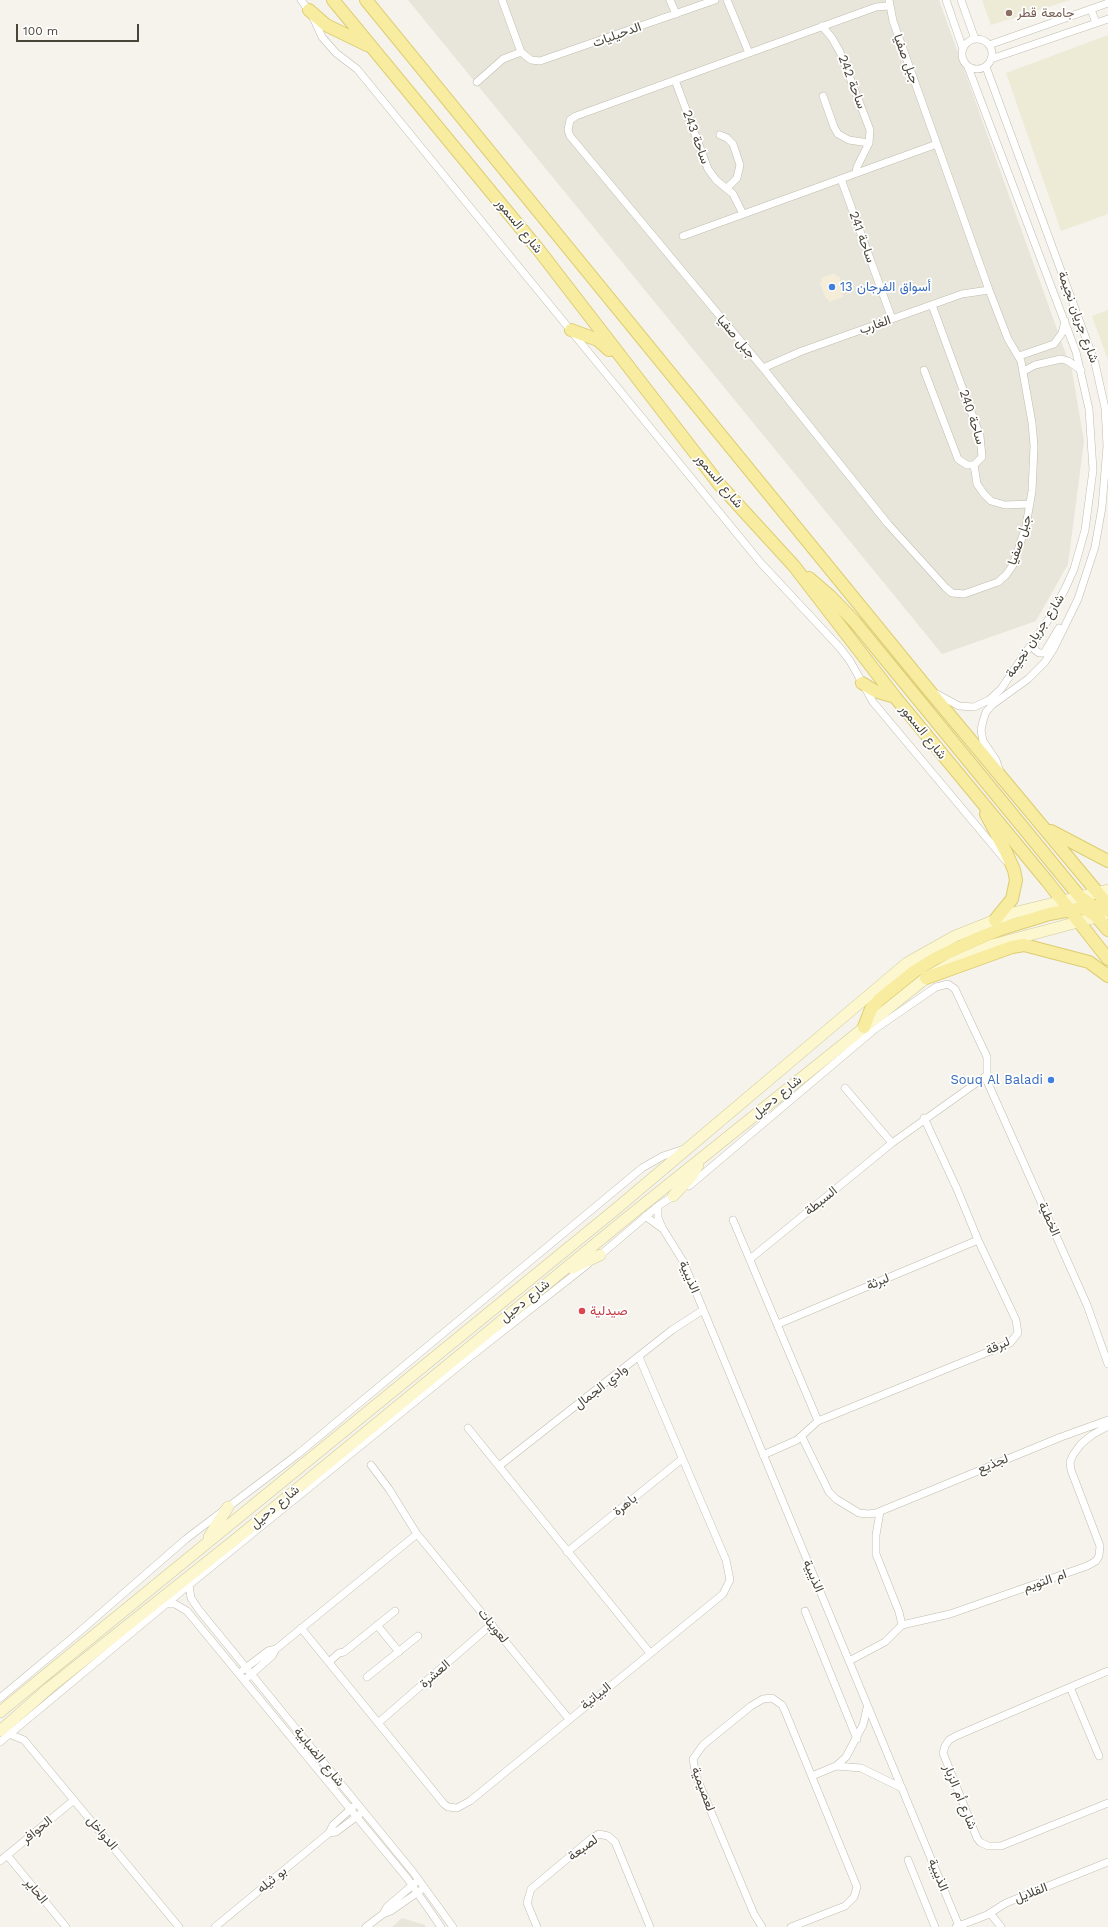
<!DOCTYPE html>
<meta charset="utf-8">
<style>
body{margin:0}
#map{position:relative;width:1108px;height:1927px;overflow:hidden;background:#f5f3eb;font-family:"Work Sans",sans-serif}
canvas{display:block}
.scale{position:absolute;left:16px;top:24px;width:123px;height:18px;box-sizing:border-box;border:2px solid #494539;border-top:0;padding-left:5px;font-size:12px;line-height:14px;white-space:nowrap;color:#494539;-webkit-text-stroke:3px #fff;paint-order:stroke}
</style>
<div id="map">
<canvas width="1108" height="1927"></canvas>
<div class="scale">100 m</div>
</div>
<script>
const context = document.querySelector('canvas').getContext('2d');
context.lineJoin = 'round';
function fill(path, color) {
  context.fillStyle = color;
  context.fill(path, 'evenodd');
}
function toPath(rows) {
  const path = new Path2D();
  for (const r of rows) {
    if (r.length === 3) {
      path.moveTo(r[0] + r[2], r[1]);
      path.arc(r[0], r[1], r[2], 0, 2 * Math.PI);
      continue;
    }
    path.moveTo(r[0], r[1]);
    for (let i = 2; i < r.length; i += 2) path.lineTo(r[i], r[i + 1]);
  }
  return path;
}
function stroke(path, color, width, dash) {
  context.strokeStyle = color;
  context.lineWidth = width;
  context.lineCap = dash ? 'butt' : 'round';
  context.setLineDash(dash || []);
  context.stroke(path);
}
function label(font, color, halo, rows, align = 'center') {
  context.font = font + ' "Work Sans",Vazirmatn,sans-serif';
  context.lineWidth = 3.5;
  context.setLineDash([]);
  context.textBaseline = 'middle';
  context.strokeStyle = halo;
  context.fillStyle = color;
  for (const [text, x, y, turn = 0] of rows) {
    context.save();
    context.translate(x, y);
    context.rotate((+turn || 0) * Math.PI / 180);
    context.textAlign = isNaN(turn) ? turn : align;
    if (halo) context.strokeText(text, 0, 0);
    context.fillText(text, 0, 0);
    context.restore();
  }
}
fill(toPath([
 [408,0,939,0,1072,371,1084,441,1068,564,1036,621,942,654],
 [402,1918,425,1925,426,1927,392,1927]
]), '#e8e6da');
fill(toPath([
 [835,273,836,277,839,276,844,291,841,292,843,297,829,302,828,298,826,299,820,283,822,282,821,278]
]), '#f5edd8');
fill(toPath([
 [982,0,1070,0,991,25],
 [1108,35,1108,214,1061,231,1006,73],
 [1108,310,1108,360,1092,316]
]), '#edead6');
const minor = toPath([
 [301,0,312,15,322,37,336,53,357,69,760,562,840,648,850,661,873,702,1006,861],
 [502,0,521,52,531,60,540,61,715,0],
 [670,0,676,14],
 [727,0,749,53],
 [889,0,893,21,989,290,1008,339,1021,361,1032,423,1034,446,1032,491,1026,526,1013,565,1006,575,998,582,964,594,952,593,946,588,888,524,763,368,570,136,568,130,570,120,576,116,876,7,889,6],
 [946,0,963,49],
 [961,0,975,39],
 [1091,9,1096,23],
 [822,26,832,38,840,52,870,130,869,143,857,167,856,173],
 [977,54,15],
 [989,45,1108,3],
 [991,59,1108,19],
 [986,67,1095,363,1105,408,1107,446,1102,507,1095,547,1078,599,1054,648,1045,662,1028,679,992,705,986,712,983,721,981,730,983,741,996,760,1000,772],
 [675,80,708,169,716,180,733,194,743,214],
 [477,82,503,59,521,52],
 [823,96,834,127,838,134,849,140,869,143],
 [720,135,727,138,733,144,740,165,737,178,727,188],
 [841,179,892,319],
 [683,236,937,144],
 [1019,356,1054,344,1062,333,1065,321],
 [763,368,802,351,962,294,989,290],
 [924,370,958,459,967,465,974,465,982,457,980,436,932,305],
 [1024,371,1035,365,1061,359,1068,361,1081,370],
 [974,465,977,484,984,494,991,501,1005,505,1030,504],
 [1035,638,1035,650,1039,653,1044,653,1059,628],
 [937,694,959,706,974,707,989,700,1001,689,1048,620,1065,589,1074,569,1085,530,1093,470,1089,409,1076,352,968,67],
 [845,1088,892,1143],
 [689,1186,875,1029,936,987,948,984,955,989,987,1057,987,1081,1087,1305,1108,1364],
 [658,1206,658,1218,662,1227],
 [645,1216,663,1229,683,1261,959,1926],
 [733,1220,818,1421],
 [598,1257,658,1206,675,1195],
 [750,1259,892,1143,986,1076],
 [778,1324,978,1240],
 [468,1428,650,1653],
 [802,1437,829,1492,836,1499,859,1513,868,1514,876,1513,1061,1437,1108,1420],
 [763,1455,797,1440,818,1421,1010,1343,1018,1333,1016,1320,978,1240,957,1189,924,1118],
 [371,1465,389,1489,417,1534,569,1719],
 [499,1466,672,1330,703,1310],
 [880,1512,876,1535,876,1554,899,1612,902,1625],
 [567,1552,682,1459],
 [189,1585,191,1598,199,1610,413,1872,453,1927],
 [166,1604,175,1604,187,1611,407,1878,441,1927],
 [805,1611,857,1739],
 [377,1625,399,1652],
 [301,1628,444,1804,448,1807,457,1808,470,1801,723,1594,730,1580,726,1560,639,1357],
 [849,1661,885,1642,902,1625,950,1614,1087,1566,1096,1561,1099,1556,1100,1546,1071,1470,1070,1462,1073,1455,1081,1444,1092,1435,1108,1426],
 [329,1662,339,1653,344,1652,395,1611],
 [243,1670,268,1651,276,1649,417,1534],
 [1108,1671,956,1736,949,1740,945,1746,943,1753,977,1838,980,1842,988,1846,1001,1846,1108,1803],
 [248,1677,272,1656,276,1649],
 [367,1677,418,1636],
 [1070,1687,1099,1756],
 [0,1698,78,1633,186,1539,298,1454,642,1168,663,1156,684,1149],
 [378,1723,492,1624],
 [9,1734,24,1740,179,1927],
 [0,1742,189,1585,465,1361,588,1264],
 [836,1766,861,1768,902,1788],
 [812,1776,836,1766,846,1757,863,1725,867,1708],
 [329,1833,336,1832,360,1814],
 [7,1855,66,1927],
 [908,1860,935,1927],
 [0,1861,74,1800],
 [990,1913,1001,1927],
 [383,1914,391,1911,421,1890],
 [215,1927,329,1833,333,1825,353,1807],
 [366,1927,383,1914,387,1907,415,1883],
 [537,1927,527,1903,531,1889,592,1838,599,1834,608,1836,615,1842,650,1927],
 [762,1927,754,1914,696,1776,693,1759,703,1745,751,1706,763,1699,772,1698,782,1705,785,1711,857,1887,854,1897,845,1906,791,1927],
 [956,1927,987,1915,1006,1903,1108,1862]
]);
const secondary = toPath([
 [673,1196,690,1178,698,1165],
 [572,1268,600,1255],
 [209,1537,228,1507],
 [0,1712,616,1209,907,963,955,936,1013,913,1108,890],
 [0,1731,49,1688,236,1539,628,1217,926,978,952,963,992,945,1104,915]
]);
const primary = toPath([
 [333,0,538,249,719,484,794,566,895,697,1047,881,1108,959],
 [366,0,928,689,1108,905],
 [309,10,326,25,367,45],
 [571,330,598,340,609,350],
 [809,578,831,597,854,621,1080,897,1093,906,1108,911],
 [862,683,875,691,895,697],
 [986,814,1006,852,1014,870,1016,880,1012,899,995,920],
 [1051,831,1108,861],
 [1083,908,1095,915,1108,930],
 [926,978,1012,947,1024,945,1089,962,1108,976],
 [864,1027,871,1009,879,1000,915,971,936,958,981,937,1004,928,1049,914,1077,909]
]);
stroke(minor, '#c0bcae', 8);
stroke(secondary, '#d1cb9e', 12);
stroke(primary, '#ddcd71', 14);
stroke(minor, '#fff', 7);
stroke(secondary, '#fcf7ce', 11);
stroke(primary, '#f8eca1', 12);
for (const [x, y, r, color] of [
 [1009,13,4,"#8d6e63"],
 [832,287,4,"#3f7fe0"],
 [1051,1080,4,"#3f7fe0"],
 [582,1311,4,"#e0444e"]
]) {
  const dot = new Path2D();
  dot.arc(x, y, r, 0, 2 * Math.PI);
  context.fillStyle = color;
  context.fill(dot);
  stroke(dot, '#fff', 1.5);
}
label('13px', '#785e54', '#fff', [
 ["جامعة قطر",1017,13]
], 'left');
label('13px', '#494539', '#fff', [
 ["الدحيليات",617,35,-20],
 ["جبل صفيا",906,59,70],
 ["ساحة 242",852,82,69],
 ["ساحة 243",696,137,70],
 ["شارع السمور",519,226,51],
 ["ساحة 241",862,237,70],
 ["شارع جريان نجيمة",1078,317,70],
 ["الغارب",875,325,-19],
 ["جبل صفيا",736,337,50],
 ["ساحة 240",972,417,72],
 ["شارع السمور",719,481,50],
 ["جبل صفيا",1020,540,-72],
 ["شارع جريان نجيمة",1035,636,-57],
 ["شارع السمور",923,732,51],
 ["شارع دحيل",777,1097,-39],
 ["السبطة",821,1201,-39],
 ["الخطية",1049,1219,66],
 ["الذيبية",689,1277,67],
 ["لبرثة",878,1282,-23],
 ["شارع دحيل",525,1301,-39],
 ["لبرقة",998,1346,-25],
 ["وادي الجمال",601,1387,-38],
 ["لجذيع",993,1464,-22],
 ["باهرة",625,1505,-39],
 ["شارع دحيل",275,1507,-40],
 ["الذيبية",813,1576,67],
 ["ام التويم",1045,1581,-19],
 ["لعوينات",493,1626,51],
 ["العشرة",435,1674,-41],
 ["البياتية",596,1696,-39],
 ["شارع الضبابية",319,1757,51],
 ["لعصيمية",703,1789,70],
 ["شارع أم الزبار",960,1797,68],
 ["الحوافر",37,1830,-39],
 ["الدواخل",102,1833,50],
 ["لصبعة",583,1848,-36],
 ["الذيبية",938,1875,68],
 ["بو ثيله",272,1880,-39],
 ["الحاير",36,1891,51],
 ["القلايل",1031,1893,-21]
]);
label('13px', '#366cbe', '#fff', [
 ["أسواق الفرجان 13",840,287],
 ["Souq Al Baladi",1043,1080,"right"]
], 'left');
label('13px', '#be3a42', '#fff', [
 ["صيدلية",590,1311]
], 'left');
</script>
